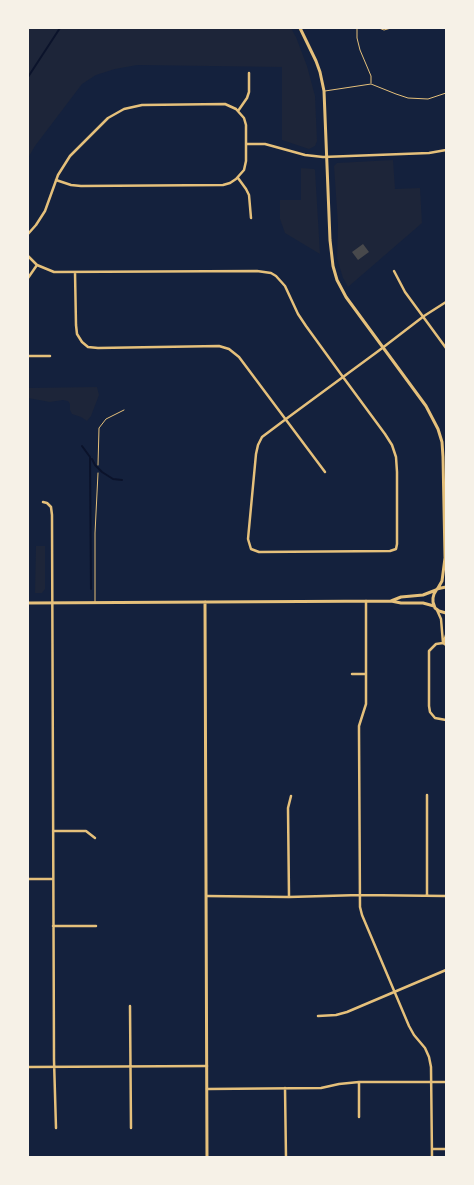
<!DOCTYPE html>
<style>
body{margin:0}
#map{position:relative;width:474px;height:1185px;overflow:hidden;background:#14213d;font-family:"Alegreya Sans",sans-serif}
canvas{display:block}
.frame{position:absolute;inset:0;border:29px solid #f6f1e7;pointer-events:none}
</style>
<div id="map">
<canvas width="474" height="1185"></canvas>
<div class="frame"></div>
</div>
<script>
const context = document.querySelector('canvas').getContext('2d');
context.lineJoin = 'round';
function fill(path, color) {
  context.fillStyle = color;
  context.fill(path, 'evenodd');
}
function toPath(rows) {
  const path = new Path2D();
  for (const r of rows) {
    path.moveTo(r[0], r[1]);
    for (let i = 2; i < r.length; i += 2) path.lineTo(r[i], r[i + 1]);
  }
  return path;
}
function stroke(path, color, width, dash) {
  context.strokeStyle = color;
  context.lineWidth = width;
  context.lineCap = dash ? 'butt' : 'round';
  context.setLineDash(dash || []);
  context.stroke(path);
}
fill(toPath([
 [28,28,291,28,296,37,307,66,315,96,317,141,315,146,309,149,282,140,282,67,137,65,115,69,96,75,82,84,35,146,28,158],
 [393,160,395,189,420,188,422,223,348,287,343,278,337,258,338,224,334,166,337,163],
 [301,168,314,169,315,170,320,254,285,233,280,219,280,200,301,200],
 [97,387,99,395,91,416,87,421,81,417,72,414,70,410,70,404,68,401,63,400,50,402,28,398,28,388],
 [36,546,45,546,45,589,42,593,35,593]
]), '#1d2539');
stroke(toPath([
 [28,77,60,28],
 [82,446,90,457,91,589],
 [92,459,95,465,102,472,113,479,122,480]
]), '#0b132b', 2);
fill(toPath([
 [363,244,369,252,358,260,352,252]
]), '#48494c');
stroke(toPath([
 [357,28,357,38,360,50,371,76,371,83],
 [379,28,384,30,391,28],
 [325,91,371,84,396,94,408,98,428,99,446,93],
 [98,465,99,428,106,419,124,410],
 [95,602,95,533,98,473]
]), '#e5c07b', 1);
stroke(toPath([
 [238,111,247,98,249,92,249,73],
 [238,178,246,189,249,195,251,218],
 [56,180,71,185,81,186,223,185,230,183,236,179,244,170,246,161,246,144],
 [28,234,36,225,45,211,58,175,70,156,108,118,124,109,142,105,225,104,236,109,244,118,246,125,246,144,265,144,305,155,323,157,429,153,446,150],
 [28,256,37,265,54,272,257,271,271,273,276,276,285,286,298,314,306,326,343,377,385,434,392,445,396,457,397,472,397,544,396,549,390,551,259,552,251,549,248,539,256,454,258,445,262,437,286,419,343,377,377,352,381,349,424,316,446,302],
 [394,271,405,292,446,348],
 [75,272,76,325,77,334,82,342,88,347,98,348,219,346,229,349,239,357,325,472],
 [28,278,37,265],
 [28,356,50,356],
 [43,502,47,503,51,507,52,515,54,1060,56,1128],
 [366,601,366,704,359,726,359,732,360,907,362,915,409,1026,414,1035,425,1048,429,1057,431,1067,432,1158],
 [437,610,441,619,443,643],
 [444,642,446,635],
 [446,645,443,643,436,644,429,651,429,706,430,712,435,718,446,720],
 [352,674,366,674],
 [427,795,427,896],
 [53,831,86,831,95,838],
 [28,879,53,879],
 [207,896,289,897,360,895,446,896],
 [289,897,288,808,291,796],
 [53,926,96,926],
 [130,1006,131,1128],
 [318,1016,336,1015,347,1012,446,970],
 [28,1067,207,1066],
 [359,1082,359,1117],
 [285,1088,286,1158],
 [207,1089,321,1088,339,1084,359,1082,446,1082],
 [432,1149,446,1149]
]), '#e5c07b', 2.5);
stroke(toPath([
 [300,28,316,61,320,72,324,91,330,240,333,266,337,280,346,297,426,406,438,429,442,442,443,457,445,557,446,563],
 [446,587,441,588,437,589,434,594,433,598,433,602,435,608,439,611,446,613],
 [438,588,442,581,445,558],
 [391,601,401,597,423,595,436,590],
 [205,602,207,1158],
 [28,603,391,601,401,603,423,603,434,606]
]), '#e5c07b', 3);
</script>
